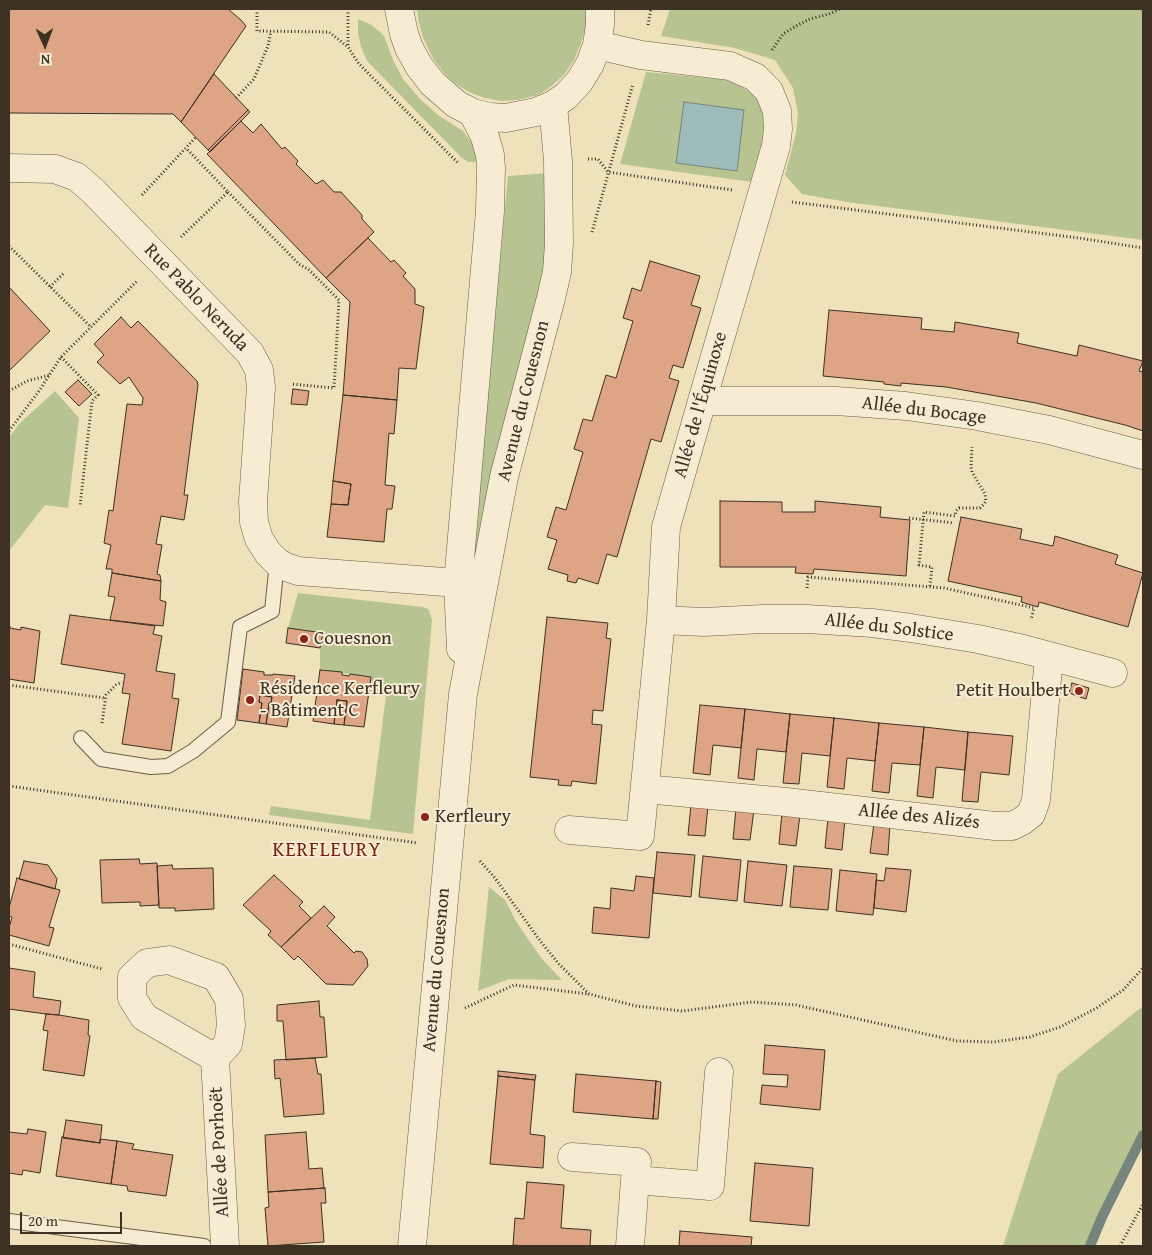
<!DOCTYPE html>
<meta charset="utf-8">
<style>
body{margin:0}
#map{position:relative;width:1152px;height:1255px;overflow:hidden;background:#efe2bb;font-family:"Gentium Book Plus",serif}
canvas{display:block}
.frame{position:absolute;inset:0;border:10px solid #3c3122;pointer-events:none}
.north{position:absolute;left:20px;top:20px;width:50px;height:50px;-webkit-text-stroke:4px #f5ecd3;paint-order:stroke;rotate:178deg;font-size:14px;font-weight:700;line-height:20px;text-align:center;color:#3c3122}
.north::after{content:'';display:block;margin:auto;width:18px;height:22px;background:#3c3122;clip-path:polygon(50% 0,100% 100%,50% 72%,0 100%)}
.scale{position:absolute;left:20px;top:1212px;width:102px;height:22px;box-sizing:border-box;border:2px solid #3c3122;border-top:0;padding-left:6px;font-size:15px;line-height:18px;white-space:nowrap;color:#3c3122;-webkit-text-stroke:4px #f5ecd3;paint-order:stroke}
</style>
<div id="map">
<canvas width="1152" height="1255"></canvas>
<div class="frame"></div>
<div class="north">N</div>
<div class="scale">20 m</div>
</div>
<script>
const context = document.querySelector('canvas').getContext('2d');
context.lineJoin = 'round';
function fill(path, color) {
  context.fillStyle = color;
  context.fill(path, 'evenodd');
}
function toPath(rows) {
  const path = new Path2D();
  for (const r of rows) {
    path.moveTo(r[0], r[1]);
    for (let i = 2; i < r.length; i += 2) path.lineTo(r[i], r[i + 1]);
  }
  return path;
}
function stroke(path, color, width, dash) {
  context.strokeStyle = color;
  context.lineWidth = width;
  context.lineCap = dash ? 'butt' : 'round';
  context.setLineDash(dash || []);
  context.stroke(path);
}
function label(font, color, halo, rows, align = 'center') {
  context.font = font + ' "Gentium Book Plus",serif';
  context.lineWidth = 4;
  context.setLineDash([]);
  context.textBaseline = 'middle';
  context.strokeStyle = halo;
  context.fillStyle = color;
  for (const [text, x, y, turn = 0] of rows) {
    context.save();
    context.translate(x, y);
    context.rotate((+turn || 0) * Math.PI / 180);
    context.textAlign = isNaN(turn) ? turn : align;
    if (halo) context.strokeText(text, 0, 0);
    context.fillText(text, 0, 0);
    context.restore();
  }
}
fill(toPath([
 [417,9,586,9,587,13,585,29,581,43,574,60,564,75,548,89,538,95,518,100,501,101,485,98,471,93,456,84,444,73,434,60,423,38,419,23],
 [670,9,1143,9,1143,240,847,202,802,194,785,175,796,133,798,113,793,88,775,60,735,48,661,36],
 [358,19,370,24,379,31,384,36,393,60,403,79,420,99,438,115,463,131,476,149,479,162,468,162,461,157,367,61,361,47,358,34],
 [646,72,729,80,754,94,767,118,766,142,752,182,620,164],
 [548,173,550,259,469,593,508,176],
 [55,391,79,418,68,508,45,505,9,551,9,434,11,435,19,424],
 [298,593,423,607,428,609,430,613,432,620,413,834,269,815,271,806,370,820,386,696,369,692,370,677,320,670,320,648,323,635,288,628],
 [489,887,505,900,517,923,542,959,562,980,509,979,478,991],
 [1143,1006,1143,1128,1104,1203,1087,1246,1003,1246,1058,1074]
]), '#b7c491');
const water = toPath([
 [684,102,744,110,737,171,676,163,684,102]
]);
fill(water, '#9dbcb9');
stroke(water, '#76847d', 1);
stroke(toPath([
 [1090,1246,1102,1217,1143,1135]
]), '#76847d', 10);
const building = toPath([
 [9,9,228,9,241,20,246,26,181,122,173,114,9,113,9,9],
 [214,74,248,110,208,150,181,122,214,74],
 [248,110,250,112,210,152,208,150,248,110],
 [241,121,253,133,261,124,282,149,285,147,298,161,296,164,316,184,323,180,334,192,341,192,362,215,362,219,374,232,326,278,207,154,241,121],
 [368,238,391,262,394,260,406,273,403,276,415,289,415,304,424,307,416,369,399,368,397,400,343,395,350,302,326,278,368,238],
 [650,261,700,276,691,305,701,308,683,368,673,365,669,378,679,381,661,442,651,439,617,557,607,554,598,584,578,578,576,583,567,581,568,575,548,569,557,540,547,537,556,507,566,510,583,452,574,449,583,419,592,421,606,375,616,378,633,321,623,318,632,288,641,291,650,261],
 [9,287,50,331,10,370,9,370,9,287],
 [829,310,922,318,921,329,954,332,955,322,1019,333,1017,343,1077,356,1079,345,1143,361,1139,371,1143,372,1143,431,1125,425,1036,403,946,387,901,383,901,386,884,384,884,382,823,376,829,310],
 [121,317,131,328,138,321,197,381,198,385,184,495,188,495,184,520,161,516,156,544,162,545,157,574,160,575,161,581,112,573,112,569,106,569,111,545,104,543,109,510,113,511,127,404,142,405,143,398,129,377,120,384,97,362,104,355,94,344,121,317],
 [78,380,92,394,79,406,65,392,78,380],
 [293,389,309,391,307,405,291,404,293,389],
 [343,395,397,400,394,434,389,433,385,485,395,486,392,509,387,509,384,542,327,537,331,504,348,505,351,484,333,481,343,395],
 [333,481,351,484,348,505,331,504,333,481],
 [720,501,782,502,782,512,815,512,815,501,881,507,880,517,910,520,906,576,814,569,813,574,795,573,796,567,720,567,720,501],
 [961,517,1022,529,1020,539,1053,546,1055,536,1118,555,1115,564,1143,573,1128,627,1039,602,1038,607,1021,602,1022,597,948,581,961,517],
 [112,573,161,581,160,600,166,602,163,626,110,620,115,597,108,596,112,573],
 [70,615,155,626,153,634,162,636,156,671,175,674,172,698,179,699,171,751,122,744,130,694,122,693,125,674,61,664,70,615],
 [547,617,608,623,606,638,611,639,603,711,593,710,592,724,602,725,596,784,572,781,571,786,558,785,559,780,530,777,547,617],
 [9,626,10,626,10,628,21,630,21,627,40,631,34,683,9,679,9,626],
 [288,628,323,633,320,648,286,643,288,628],
 [243,669,264,672,264,675,273,675,273,674,295,676,287,727,266,724,269,703,271,703,272,697,260,695,259,702,262,703,259,723,237,720,243,669],
 [320,670,342,672,342,675,349,676,350,674,371,677,364,727,344,725,347,701,337,700,334,724,313,721,320,670],
 [1072,683,1089,688,1086,699,1069,693,1072,683],
 [260,695,272,697,271,703,269,703,266,724,259,723,262,703,259,702,260,695],
 [337,700,347,701,344,725,334,724,337,700],
 [700,705,745,709,741,748,713,745,710,775,693,773,700,705],
 [745,709,790,714,786,752,757,749,754,780,738,778,745,709],
 [790,714,834,718,830,756,802,753,799,784,783,783,790,714],
 [834,718,879,723,875,761,847,758,844,789,827,787,834,718],
 [879,723,924,727,920,765,892,763,889,793,872,791,879,723],
 [924,727,968,732,965,770,936,767,933,798,917,796,924,727],
 [968,732,1013,736,1009,775,981,772,978,802,962,801,968,732],
 [691,804,708,806,705,836,688,835,691,804],
 [736,809,754,810,750,840,733,839,736,809],
 [782,813,800,815,796,846,779,844,782,813],
 [828,818,845,820,842,850,825,848,828,818],
 [874,823,890,824,888,855,870,853,874,823],
 [657,852,695,855,691,897,653,893,657,852],
 [703,856,741,860,737,901,699,897,703,856],
 [139,859,140,864,157,863,159,905,140,906,140,902,102,903,100,860,139,859],
 [24,861,48,865,57,879,55,889,19,879,24,861],
 [748,861,787,865,782,906,744,902,748,861],
 [172,865,173,869,213,868,214,909,175,911,175,908,159,908,157,866,172,865],
 [794,866,832,869,828,910,790,907,794,866],
 [886,868,911,870,906,912,874,908,876,880,884,881,886,868],
 [840,870,877,874,873,915,836,911,840,870],
 [274,875,303,902,299,906,311,918,281,947,268,935,271,931,243,905,274,875],
 [636,876,654,878,649,938,592,933,594,907,610,909,611,888,634,891,636,876],
 [17,878,60,890,49,927,54,928,49,946,9,935,9,928,12,917,9,916,9,908,17,878],
 [324,906,335,917,327,926,354,953,356,951,362,952,367,959,368,966,353,985,326,984,298,956,294,960,281,947,324,906],
 [9,968,35,972,33,997,61,1001,59,1015,46,1014,9,1009,9,968],
 [319,1001,320,1017,324,1017,327,1057,286,1060,283,1021,277,1021,277,1005,319,1001],
 [46,1014,59,1015,89,1020,88,1035,90,1036,84,1076,43,1070,48,1031,43,1030,46,1014],
 [765,1045,825,1050,820,1110,760,1104,762,1085,787,1087,788,1075,763,1074,765,1045],
 [315,1058,318,1074,321,1074,324,1114,284,1117,280,1078,275,1079,274,1060,315,1058],
 [498,1071,536,1075,535,1080,498,1076,498,1071],
 [576,1074,656,1081,653,1119,573,1112,576,1074],
 [498,1076,535,1080,530,1134,545,1136,543,1168,490,1164,498,1076],
 [656,1081,661,1082,658,1119,653,1119,656,1081],
 [66,1120,102,1125,100,1143,63,1138,66,1120],
 [28,1129,46,1132,40,1173,23,1170,22,1175,9,1173,9,1132,27,1134,28,1129],
 [306,1132,309,1169,322,1168,324,1188,268,1192,265,1135,306,1132],
 [62,1137,100,1143,100,1139,117,1141,111,1184,56,1176,62,1137],
 [117,1141,134,1144,132,1149,173,1155,166,1196,128,1191,127,1186,111,1184,117,1141],
 [755,1163,813,1168,809,1226,750,1221,755,1163],
 [527,1182,564,1185,561,1228,591,1230,590,1246,526,1246,513,1245,515,1218,524,1219,527,1182],
 [325,1188,326,1203,321,1203,324,1242,268,1246,265,1208,269,1207,268,1192,325,1188],
 [680,1231,752,1237,751,1246,679,1246,680,1231]
]);
fill(building, '#dda585');
stroke(building, '#3c3122', 1);
const service = toPath([
 [81,738,101,759,151,767,168,766,193,751,228,722,240,627,272,611,277,562],
 [9,1221,204,1246]
]);
const minor = toPath([
 [9,168,55,169,77,177,94,192,250,353,259,370,261,387,253,501,254,522,259,539,268,553,277,562,286,567,298,571,458,583],
 [702,401,836,401,906,406,977,416,1049,430,1143,455],
 [661,620,704,622,763,619,807,619,872,623,911,628,978,639,1023,649,1113,673],
 [645,789,786,802,995,826,1012,826,1022,821,1031,814,1036,800,1049,657],
 [569,830,640,836,661,620,666,527,702,401,776,146,778,129,777,111,769,91,755,77,730,66,641,55,597,45],
 [215,1058,144,1017,132,998,132,977,147,963,169,960,216,977,229,999,231,1025,228,1044,215,1058,225,1246],
 [572,1157,637,1162,635,1180],
 [630,1246,635,1180,710,1186,719,1072]
]);
const tertiary = toPath([
 [399,9,404,34,409,48,419,66,432,83,456,104,473,113,490,117,506,118,536,112,553,105,566,96,579,82,590,64,597,45,600,25,600,9],
 [461,649,458,583,490,211,491,168,490,155,485,137,473,113],
 [412,1246,463,694,504,477,551,298,557,272,559,243,558,161,553,105]
]);
stroke(service, '#695d48', 16);
stroke(minor, '#695d48', 29);
stroke(tertiary, '#695d48', 29);
stroke(toPath([
 [257,9,257,31,329,32,348,47,359,64,458,163],
 [348,9,348,47],
 [648,25,651,9],
 [772,50,783,34,796,26,810,19,829,14,840,9],
 [236,98,254,79,268,46,271,31],
 [588,159,598,159,608,172,732,190],
 [228,192,299,264,309,270,339,300,334,388,291,384],
 [142,195,196,137],
 [792,202,1079,238,1143,248],
 [592,232,633,84],
 [181,237,228,192,186,148],
 [9,246,91,327],
 [50,287,64,273],
 [61,357,98,395,92,401,80,506],
 [9,391,27,381,50,375],
 [9,431,39,391,61,357,138,280],
 [909,518,954,523],
 [930,586,932,567,919,565,924,512,955,516,956,511,959,508,980,508,984,504,986,501,985,494,972,472,971,467,972,447],
 [807,588,808,577,944,588,1034,608,1031,620],
 [9,685,105,698],
 [102,723,106,695,116,685,122,682],
 [9,786,418,843],
 [480,861,495,878,541,942,559,964,589,994,636,1006,682,1011,752,1002,796,1005,957,1041,993,1042,1030,1037,1060,1027,1095,1009,1123,990,1143,968],
 [9,944,102,969],
 [465,1008,514,985,588,994],
 [1120,1246,1143,1204]
]), '#3c3122', 3, [1, 2.5]);
stroke(service, '#f5ecd3', 14);
stroke(minor, '#f5ecd3', 28);
stroke(tertiary, '#f5ecd3', 28);
for (const [x, y, r, color] of [
 [304,639,5,"#8f2418"],
 [1079,691,5,"#8f2418"],
 [250,700,5,"#8f2418"],
 [425,817,5,"#8f2418"]
]) {
  const dot = new Path2D();
  dot.arc(x, y, r, 0, 2 * Math.PI);
  context.fillStyle = color;
  context.fill(dot);
  stroke(dot, '#f5ecd3', 2);
}
label('19px', '#3c3122', '#f5ecd3', [
 ["Rue Pablo Neruda",196,298,46],
 ["Avenue du Couesnon",524,401,-76],
 ["Allée de l'Équinoxe",701,405,-74],
 ["Allée du Bocage",924,411,7],
 ["Allée du Solstice",889,628,7],
 ["Allée des Alizés",919,817,6],
 ["Avenue du Couesnon",437,970,-85],
 ["Allée de Porhoët",220,1152,-93]
]);
label('19px', '#3c3122', '#f5ecd3', [
 ["Couesnon",314,639],
 ["Résidence Kerfleury",260,689],
 ["- Bâtiment C",260,711],
 ["Petit Houlbert",1069,691,"right"],
 ["Kerfleury",435,817]
], 'left');
context.letterSpacing = '1px';
label('20px', '#7a1f14', '#f5ecd3', [
 ["KERFLEURY",327,851]
]);
context.letterSpacing = '0px';
</script>
